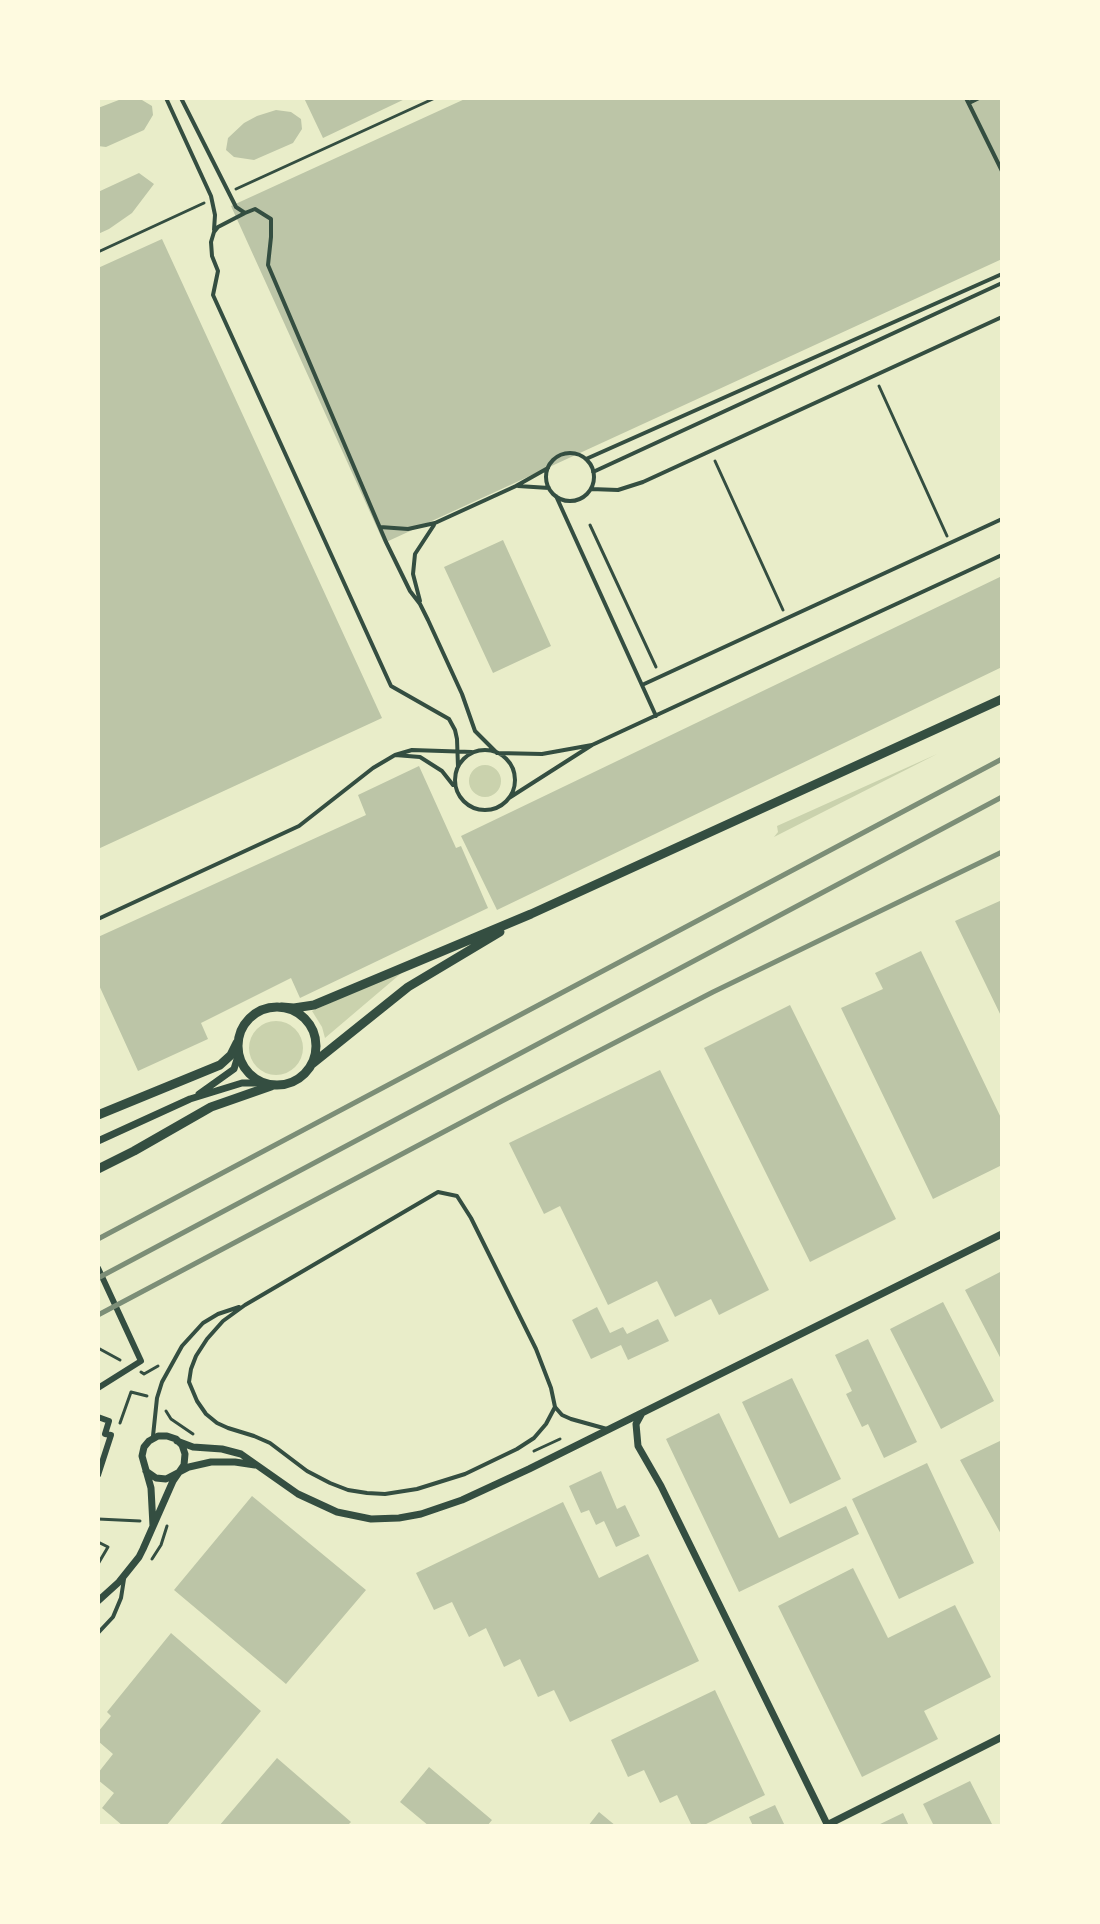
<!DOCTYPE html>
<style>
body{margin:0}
#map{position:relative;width:1100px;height:1924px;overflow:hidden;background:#e9edc9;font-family:Barlow,sans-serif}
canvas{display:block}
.frame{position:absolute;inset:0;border:100px solid #fefae0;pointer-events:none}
</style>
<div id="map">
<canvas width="1100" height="1924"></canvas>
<div class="frame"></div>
</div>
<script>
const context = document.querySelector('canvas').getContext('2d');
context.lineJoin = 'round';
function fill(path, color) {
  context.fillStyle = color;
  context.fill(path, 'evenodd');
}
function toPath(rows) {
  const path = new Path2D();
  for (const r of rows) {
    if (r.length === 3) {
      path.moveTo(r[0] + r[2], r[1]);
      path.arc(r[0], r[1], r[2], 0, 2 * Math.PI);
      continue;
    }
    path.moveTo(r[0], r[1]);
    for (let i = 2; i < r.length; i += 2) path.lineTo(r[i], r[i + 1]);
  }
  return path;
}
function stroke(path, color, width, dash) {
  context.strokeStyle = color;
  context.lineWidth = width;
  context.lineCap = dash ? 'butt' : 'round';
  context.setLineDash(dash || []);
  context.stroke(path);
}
fill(toPath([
 [937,754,774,837,778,832,777,826],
 [485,781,16],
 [403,970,405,970,325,1038,322,1027,312,1011],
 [276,1048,27]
]), '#cad2ad');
fill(toPath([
 [124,98,142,100,152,106,153,115,144,130,106,147,98,146,98,108],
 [304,98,407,98,323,138],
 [467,98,1002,98,1002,259,384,543,231,206],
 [276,110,291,112,301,119,302,129,293,143,254,160,234,157,226,150,228,138,244,123,257,116],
 [139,173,154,184,132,213,109,229,98,234,98,192],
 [162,239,382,718,98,849,98,268],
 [503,540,551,646,493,673,444,567],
 [1002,576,1002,667,497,910,461,836],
 [419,766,456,848,461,846,488,908,300,998,291,978,201,1023,208,1039,138,1071,98,983,98,937,366,815,358,795],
 [1002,900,1002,1018,955,921],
 [921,951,1002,1120,1002,1165,933,1199,841,1008,883,989,875,973],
 [790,1005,896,1219,810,1262,704,1048],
 [660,1070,769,1290,719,1315,711,1299,675,1317,657,1281,608,1305,560,1206,544,1214,509,1143],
 [1002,1271,1002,1361,965,1290],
 [943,1302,994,1401,941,1429,890,1329],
 [597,1307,610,1333,623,1327,627,1334,658,1319,669,1341,628,1360,621,1345,591,1359,572,1320],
 [868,1339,917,1442,884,1458,868,1424,862,1427,846,1394,852,1391,835,1355],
 [792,1378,841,1479,790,1504,742,1402],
 [719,1413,779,1538,846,1506,859,1534,739,1592,666,1439],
 [1002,1440,1002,1536,960,1460],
 [927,1463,974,1563,899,1599,852,1499],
 [601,1471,617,1509,625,1505,640,1536,616,1547,604,1521,596,1525,589,1510,581,1513,569,1486],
 [252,1496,366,1590,286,1684,174,1590],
 [563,1502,599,1578,648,1554,699,1661,570,1722,554,1690,538,1697,520,1659,504,1667,486,1628,469,1637,452,1602,434,1610,416,1573],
 [853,1568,888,1638,955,1605,991,1677,924,1711,938,1739,862,1777,778,1606],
 [171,1633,261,1711,166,1826,123,1826,102,1808,114,1793,98,1780,98,1773,113,1754,98,1741,98,1732,111,1716,107,1712],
 [715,1690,765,1795,702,1826,692,1826,677,1795,660,1803,644,1770,628,1777,611,1740],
 [277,1758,351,1822,347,1826,219,1826],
 [429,1767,492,1820,487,1826,429,1826,400,1802],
 [970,1781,993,1826,934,1826,923,1804],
 [775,1805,785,1826,753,1826,749,1817],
 [599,1812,616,1826,588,1826],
 [903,1813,909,1826,876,1826]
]), '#bcc5a7');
stroke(toPath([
 [236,189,435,98],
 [98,252,204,203],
 [879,386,947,536],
 [715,461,783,610],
 [590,525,656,667],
 [98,1348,120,1360],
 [141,1372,144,1374,158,1366],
 [166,1411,171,1419,193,1434],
 [120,1423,131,1392,147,1396],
 [534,1451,560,1439],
 [98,1519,140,1521],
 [98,1542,108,1547,98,1564],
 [152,1559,161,1545,167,1526]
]), '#344e41', 3);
stroke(toPath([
 [166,98,211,196,215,215,214,230],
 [181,98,236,207,245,213],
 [966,98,1002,171],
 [969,103,979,98],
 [570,477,24],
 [586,459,1002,274],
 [593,472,1002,283],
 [518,486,549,488],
 [591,489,618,490,643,482,1002,317],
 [556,496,656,716],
 [380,527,408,529,435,523,516,486,548,468],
 [420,601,413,574,415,554,434,525],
 [642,685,1002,519],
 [485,780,30],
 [458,767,457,739,455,730,449,719,391,686,213,295,218,271,212,256,211,242,214,232,218,227,245,213,255,209,271,219,271,237,268,265,386,542,410,591,420,604,428,620,462,694,475,731,497,753,542,754,592,745],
 [453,785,442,771,420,757,395,755,412,750,472,752],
 [509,798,592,745,1002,555],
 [98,919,299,826,373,768,395,755],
 [555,1407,546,1424,534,1438,517,1449,465,1474,417,1489,385,1494,367,1493,348,1490,330,1483,307,1471,270,1443,254,1436,228,1428,217,1423,206,1414,197,1401,189,1382,191,1369,196,1356,207,1339,223,1321,245,1305,438,1192,457,1196,471,1218,536,1349,551,1388,555,1407,562,1415,571,1419,607,1429],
 [153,1436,157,1398,162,1382,182,1346,203,1323,218,1314,239,1307],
 [98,1633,113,1617,121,1598,124,1579]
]), '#344e41', 4);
stroke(toPath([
 [98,1268,141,1361,98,1388],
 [98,1417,109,1421,105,1434,111,1435,98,1475]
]), '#344e41', 6);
stroke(toPath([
 [199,1094,234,1069,238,1056],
 [98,1141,190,1099,242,1083,262,1083],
 [642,1413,636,1424,638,1446,661,1486,828,1826],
 [177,1441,193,1447,222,1449,241,1454,298,1494,337,1512,371,1519,399,1518,421,1514,462,1500,529,1469,1002,1234],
 [146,1471,156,1478,166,1479,189,1467,211,1462,235,1462,255,1465],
 [98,1601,119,1582,139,1557,143,1549,173,1481,184,1465,185,1454,182,1445,176,1439,167,1436,158,1436,149,1441,144,1447,142,1456,151,1488,153,1526],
 [827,1825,1002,1737]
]), '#344e41', 7);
stroke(toPath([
 [277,1046,39],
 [282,1007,294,1008,314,1005,531,914,1002,699],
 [312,1064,408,987,500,932],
 [98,1115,220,1065,231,1055,237,1043],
 [98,1169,134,1151,211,1107,271,1086]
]), '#344e41', 9);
stroke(toPath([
 [98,1239,1002,759],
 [98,1278,1002,797],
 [98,1315,502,1101,713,992,1002,852]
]), '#7c8e77', 5);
</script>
